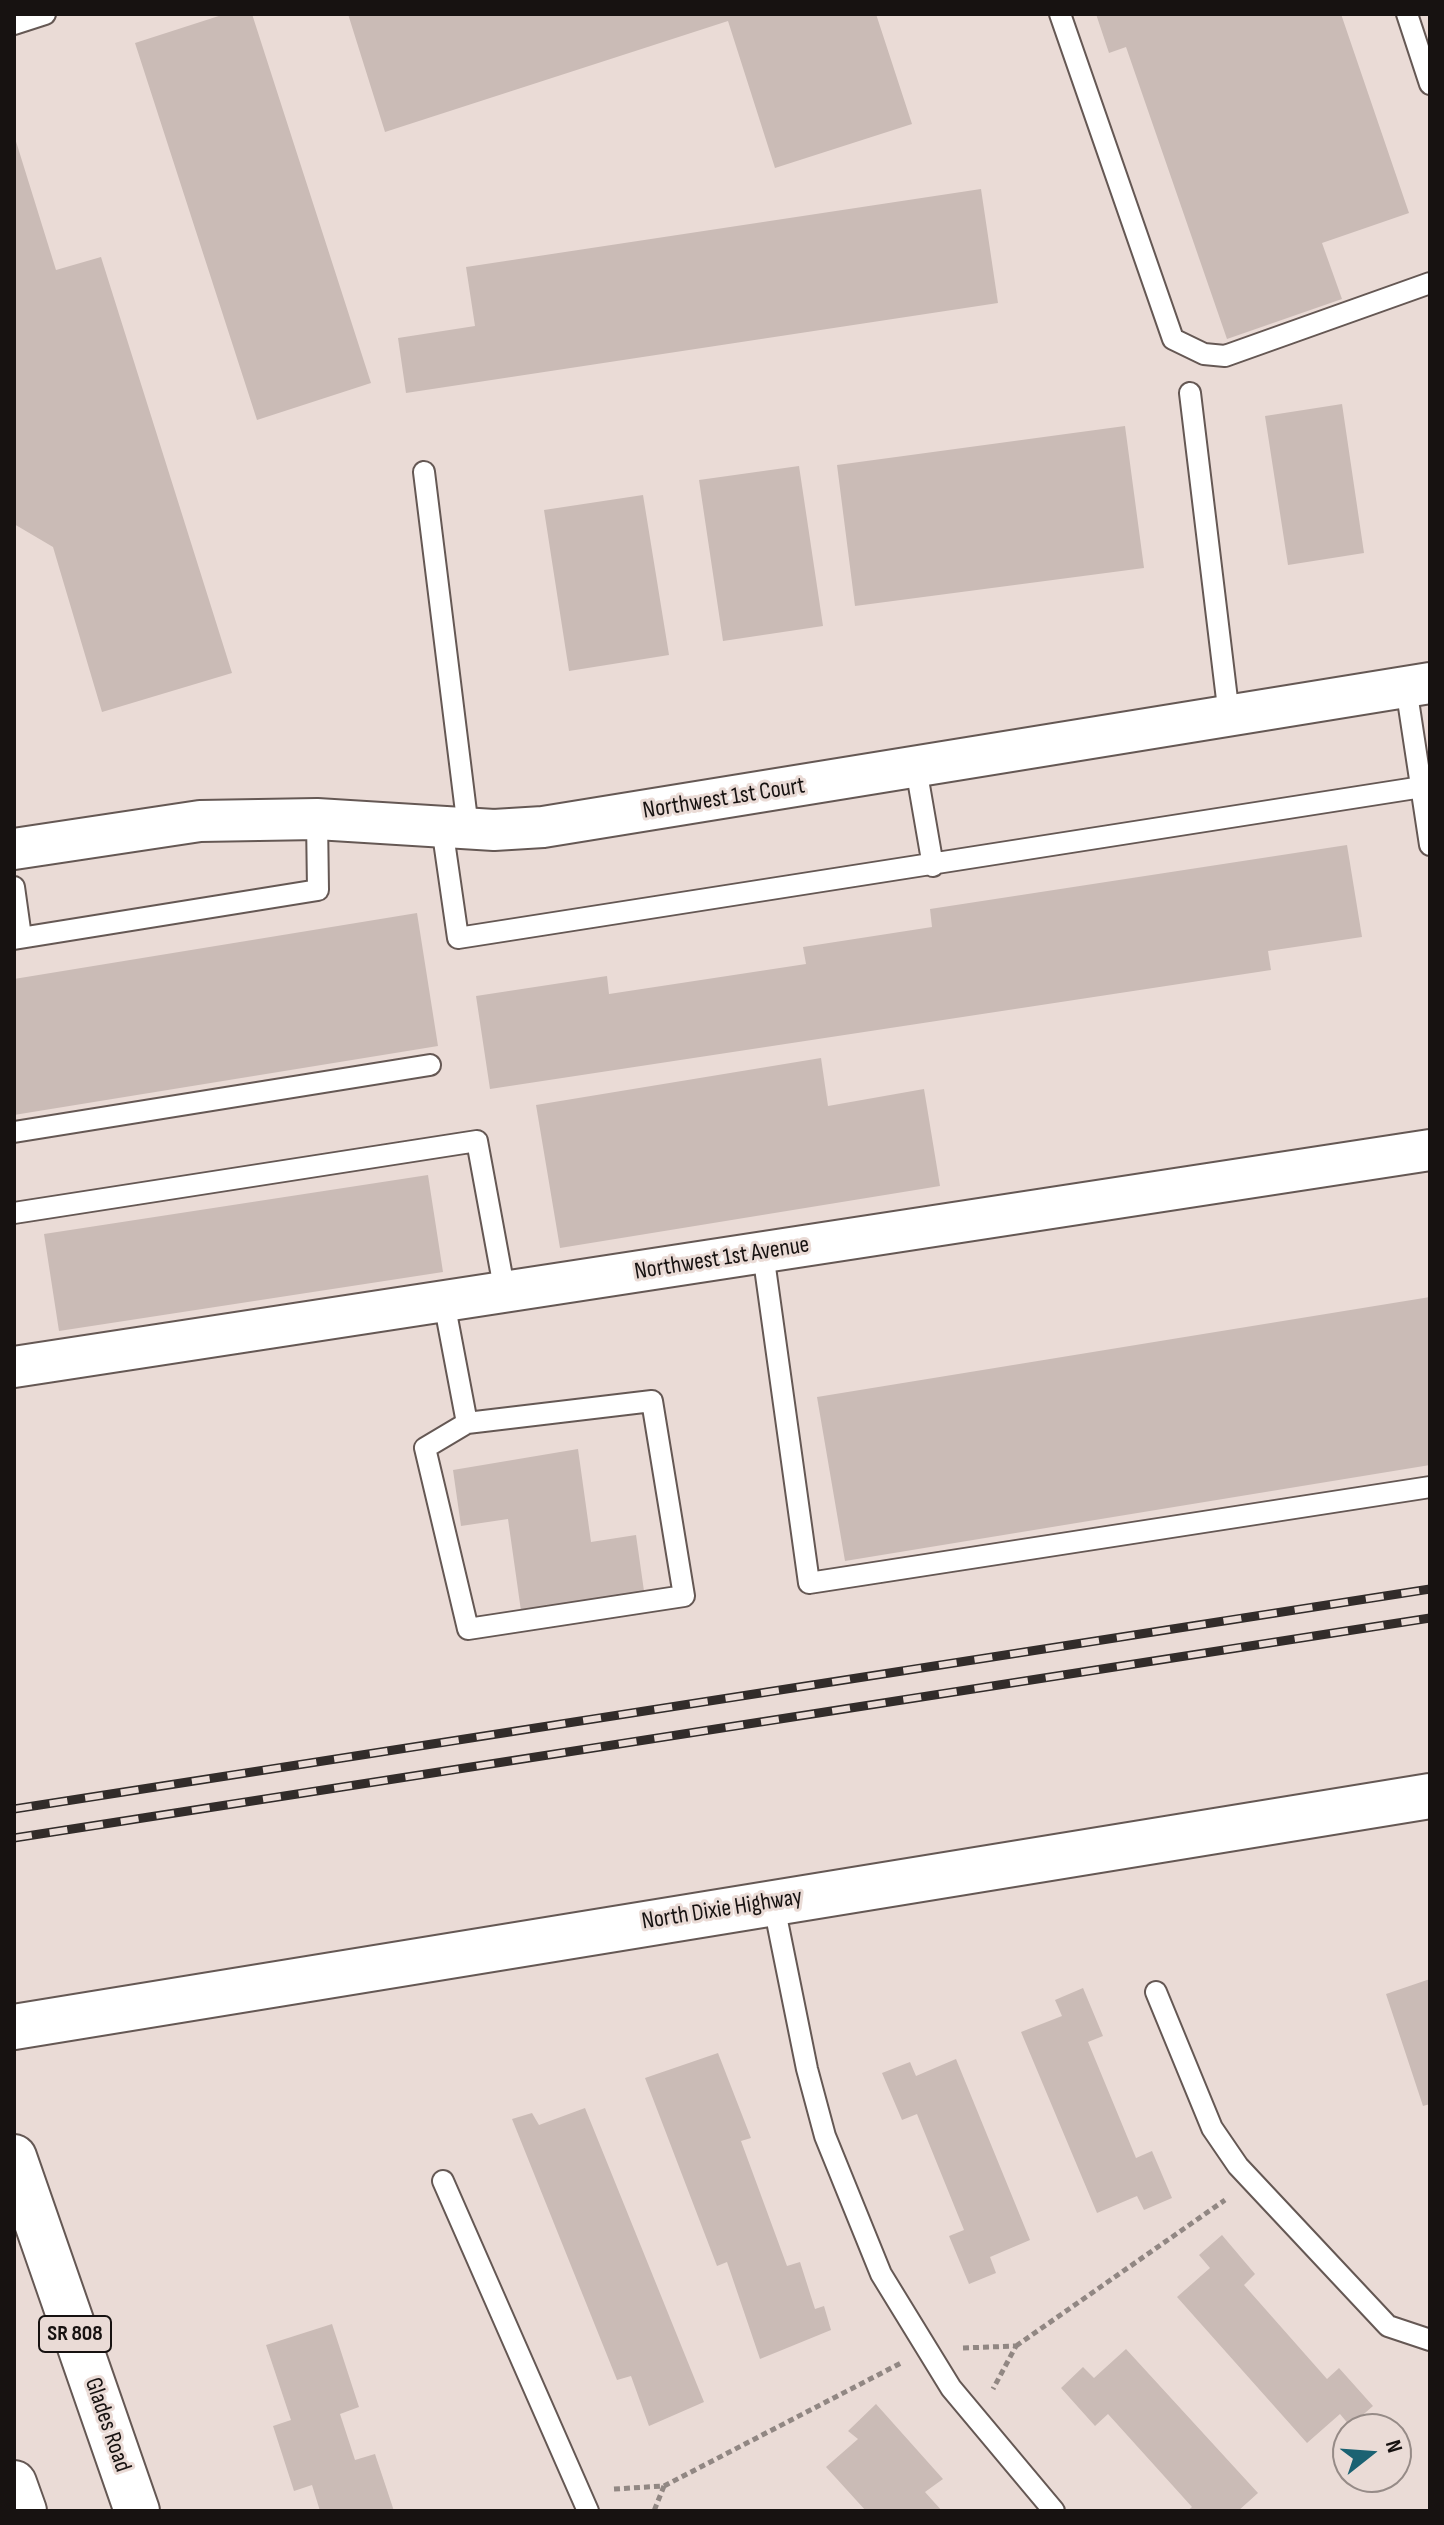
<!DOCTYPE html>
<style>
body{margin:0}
#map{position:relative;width:1444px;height:2525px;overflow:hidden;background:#eadbd6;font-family:"Sofia Sans Condensed",sans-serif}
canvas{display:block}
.frame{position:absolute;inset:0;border:16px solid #171211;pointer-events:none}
.north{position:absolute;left:1332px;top:2413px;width:80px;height:80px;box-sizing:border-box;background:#eadbd6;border:2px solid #968b87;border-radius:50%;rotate:73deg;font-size:22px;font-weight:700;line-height:32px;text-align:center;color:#171211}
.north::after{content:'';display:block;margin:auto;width:28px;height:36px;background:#1b6272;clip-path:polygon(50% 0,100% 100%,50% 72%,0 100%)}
</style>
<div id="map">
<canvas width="1444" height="2525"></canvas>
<div class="frame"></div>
<div class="north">N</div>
</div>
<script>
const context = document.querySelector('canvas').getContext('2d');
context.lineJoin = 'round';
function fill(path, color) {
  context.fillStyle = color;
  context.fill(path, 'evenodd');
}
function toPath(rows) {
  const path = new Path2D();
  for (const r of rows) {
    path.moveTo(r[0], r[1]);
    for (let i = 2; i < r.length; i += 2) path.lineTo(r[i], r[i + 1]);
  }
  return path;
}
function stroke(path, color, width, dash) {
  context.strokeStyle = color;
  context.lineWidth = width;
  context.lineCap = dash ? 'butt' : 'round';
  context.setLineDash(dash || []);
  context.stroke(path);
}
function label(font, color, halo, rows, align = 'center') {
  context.font = font + ' "Sofia Sans Condensed",sans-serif';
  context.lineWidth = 6;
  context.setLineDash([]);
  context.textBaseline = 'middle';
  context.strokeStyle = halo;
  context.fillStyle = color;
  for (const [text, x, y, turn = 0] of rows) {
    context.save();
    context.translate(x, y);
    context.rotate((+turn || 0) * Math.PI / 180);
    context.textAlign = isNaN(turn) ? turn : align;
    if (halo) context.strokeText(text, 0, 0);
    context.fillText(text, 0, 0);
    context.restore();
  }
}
fill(toPath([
 [225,14,252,14,371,383,257,420,135,43],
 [348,14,876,14,912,124,775,168,728,21,385,132],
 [1096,14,1341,14,1409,213,1322,243,1342,299,1227,339,1126,47,1109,53],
 [14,135,56,270,101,257,232,673,102,712,53,547,14,524],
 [981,189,998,303,406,393,398,338,475,326,466,267],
 [1342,404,1364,553,1288,565,1265,416],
 [1125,426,1144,568,855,606,837,465],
 [799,466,823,626,723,641,699,480],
 [643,495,669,655,569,671,544,510],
 [1347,845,1362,937,1268,951,1271,970,490,1089,476,996,607,976,609,994,806,964,803,947,932,927,930,909],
 [417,913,438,1046,14,1115,14,979],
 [821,1058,828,1106,924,1089,940,1186,560,1248,536,1105],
 [428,1175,443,1272,59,1331,44,1234],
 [1430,1297,1430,1465,845,1561,817,1397],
 [578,1449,591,1542,636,1535,644,1591,521,1611,508,1519,461,1526,453,1470],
 [1430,1979,1430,2104,1423,2106,1386,1994],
 [1083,1988,1103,2036,1088,2042,1136,2158,1152,2151,1172,2198,1144,2210,1137,2196,1097,2213,1021,2032,1062,2016,1055,2000],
 [718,2053,751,2138,741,2141,787,2266,800,2262,815,2309,824,2306,831,2330,760,2359,727,2262,717,2266,645,2078],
 [956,2059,1030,2240,990,2257,996,2273,969,2284,949,2236,964,2230,917,2114,902,2120,882,2073,910,2062,916,2076],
 [585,2108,704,2402,649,2426,631,2376,617,2380,512,2119,532,2113,539,2125],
 [1222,2235,1255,2274,1244,2285,1327,2379,1339,2368,1373,2406,1350,2426,1340,2414,1307,2443,1177,2297,1210,2268,1199,2255],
 [332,2324,359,2407,340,2414,355,2460,375,2454,394,2511,320,2511,312,2485,294,2491,273,2426,291,2420,266,2345],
 [1126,2349,1258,2493,1238,2511,1187,2511,1192,2507,1108,2414,1095,2426,1061,2388,1083,2367,1094,2378],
 [876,2404,943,2479,925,2492,942,2511,866,2511,826,2467,858,2439,848,2431]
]), '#cabbb6');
const service = toPath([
 [1060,14,1173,339,1204,354,1225,356,1430,283],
 [1407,14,1430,84],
 [14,24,45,14],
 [1190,393,1229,716],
 [424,472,468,828],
 [1406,687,1430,845],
 [916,768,933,866],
 [442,827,458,938,1422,787],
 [14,887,21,937],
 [14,939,318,890,317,819],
 [14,1132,430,1065],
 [14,1213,477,1141,505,1293],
 [763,1253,809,1583,1430,1487],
 [444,1302,467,1423,425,1448,468,1629,684,1596,652,1401,467,1423],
 [773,1901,807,2069,825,2136,881,2274,951,2388,1054,2511],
 [1156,1992,1212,2128,1238,2166,1388,2326,1430,2340],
 [443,2181,588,2511]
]);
const minor = toPath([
 [14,849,200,821,317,819,494,830,543,827,1430,683],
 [14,1367,1430,1150]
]);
const secondary = toPath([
 [14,2027,1430,1796]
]);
const primary = toPath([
 [14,2157,137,2511],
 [14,2483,24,2511]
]);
stroke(service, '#655854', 24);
stroke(minor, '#655854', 44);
stroke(secondary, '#655854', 48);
stroke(primary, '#655854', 48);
stroke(toPath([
 [1016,2346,1225,2200],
 [963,2348,1016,2346,993,2389],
 [664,2486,901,2363],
 [614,2489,664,2486,654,2511]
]), '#918783', 5, [6, 4]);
stroke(service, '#fff', 20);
stroke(minor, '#fff', 40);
stroke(secondary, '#fff', 44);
stroke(primary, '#fff', 44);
const rail = toPath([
 [14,1809,1430,1589],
 [14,1838,1430,1618]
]);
stroke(rail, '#322c2a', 9);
stroke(rail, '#eadbd6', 6, [18]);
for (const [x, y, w] of [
 [75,2334,72]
]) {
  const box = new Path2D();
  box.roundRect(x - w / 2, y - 18, w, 36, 6);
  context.fillStyle = '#eadbd6';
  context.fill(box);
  stroke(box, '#171211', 2);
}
label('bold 22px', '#171211', null, [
 ["SR 808",75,2334]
]);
label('24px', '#171211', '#eadbd6', [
 ["Northwest 1st Court",724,799,-9],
 ["Northwest 1st Avenue",722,1259,-9],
 ["North Dixie Highway",722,1910,-9],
 ["Glades Road",107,2425,71]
]);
</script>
